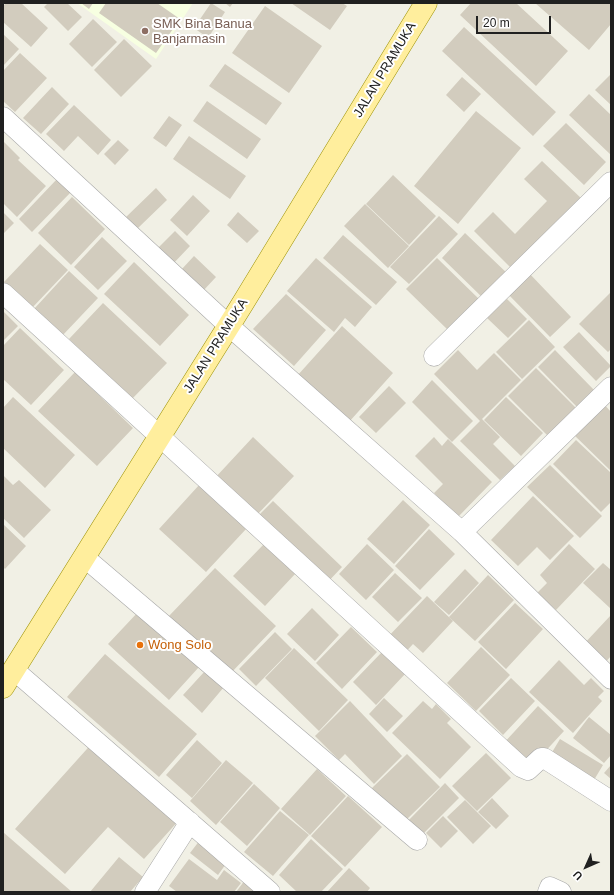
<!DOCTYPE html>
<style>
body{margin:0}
#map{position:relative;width:614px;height:895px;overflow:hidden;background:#f1f0e5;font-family:Helvetica,sans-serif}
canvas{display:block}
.frame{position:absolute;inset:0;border:4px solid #202020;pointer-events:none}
.north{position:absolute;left:566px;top:847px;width:40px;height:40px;-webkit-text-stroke:3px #fff;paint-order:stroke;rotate:225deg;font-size:11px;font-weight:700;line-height:16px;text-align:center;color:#202020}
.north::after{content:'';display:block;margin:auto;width:14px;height:18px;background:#202020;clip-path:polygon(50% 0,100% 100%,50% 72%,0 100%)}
.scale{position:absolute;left:476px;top:16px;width:75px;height:18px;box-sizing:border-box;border:2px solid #202020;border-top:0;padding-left:5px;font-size:12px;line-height:14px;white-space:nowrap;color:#202020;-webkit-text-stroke:3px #fff;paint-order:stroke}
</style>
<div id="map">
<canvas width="614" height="895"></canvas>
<div class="frame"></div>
<div class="north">U</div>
<div class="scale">20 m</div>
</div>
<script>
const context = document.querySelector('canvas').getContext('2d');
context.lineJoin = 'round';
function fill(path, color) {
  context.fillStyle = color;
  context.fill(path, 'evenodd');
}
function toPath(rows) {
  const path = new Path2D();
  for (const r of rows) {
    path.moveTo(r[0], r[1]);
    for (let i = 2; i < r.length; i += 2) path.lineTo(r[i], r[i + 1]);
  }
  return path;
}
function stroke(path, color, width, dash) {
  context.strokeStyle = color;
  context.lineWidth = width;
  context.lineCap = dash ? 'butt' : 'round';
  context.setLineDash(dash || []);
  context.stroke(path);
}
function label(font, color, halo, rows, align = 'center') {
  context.font = font + ' Helvetica,sans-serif';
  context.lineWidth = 4;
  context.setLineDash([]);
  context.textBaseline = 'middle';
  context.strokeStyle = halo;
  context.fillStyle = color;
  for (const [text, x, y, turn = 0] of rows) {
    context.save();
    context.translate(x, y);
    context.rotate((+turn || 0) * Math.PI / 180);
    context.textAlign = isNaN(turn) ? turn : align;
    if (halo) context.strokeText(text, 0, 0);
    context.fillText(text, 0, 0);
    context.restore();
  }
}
fill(toPath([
 [77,3,193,3,156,59]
]), '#f7ffe1');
fill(toPath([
 [6,3,21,3,48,28,31,47,3,22,3,6],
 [48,3,67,3,82,17,68,31,44,7],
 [81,3,93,3,89,9],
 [106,3,157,3,180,19,156,53,99,13],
 [211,3,225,12,208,38,194,28],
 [225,3,233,3,230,7],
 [291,3,342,3,347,6,330,30],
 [471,3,516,3,568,51,536,86,460,15],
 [535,3,611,3,611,24,589,50],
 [265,6,322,46,289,93,232,53],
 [93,19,117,42,92,67,69,44],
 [464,27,556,112,533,136,442,51],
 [3,34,19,49,3,66],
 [124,39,152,66,121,97,94,70],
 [20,53,47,78,15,112,3,101,3,71],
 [225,64,282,103,266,125,209,86],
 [611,74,611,105,595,90],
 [462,77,481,94,464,112,446,95],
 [52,87,69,104,41,134,23,118],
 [589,94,611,115,611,155,569,115],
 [207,101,261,139,247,159,193,121],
 [74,105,111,140,98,155,78,136,64,151,46,134],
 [476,111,521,148,458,224,414,186],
 [169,116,182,125,166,147,153,138],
 [566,123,606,162,584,185,543,146],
 [189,136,246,176,230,199,173,159],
 [118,140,129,150,115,165,104,154],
 [3,141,20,158,18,160,46,186,17,217,3,203],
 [542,161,583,200,514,271,474,231,493,212,515,234,547,201,524,179],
 [393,175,436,216,409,245,366,204],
 [57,179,71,192,32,232,19,219],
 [156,188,167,200,138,228,126,217],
 [193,195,210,211,187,236,170,220],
 [72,197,105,229,71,265,38,233],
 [365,204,409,246,388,268,344,226],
 [3,212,14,223,3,234],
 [238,212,259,231,247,243,227,225],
 [439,216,458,234,409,284,390,267],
 [175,231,190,246,171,266,155,251],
 [465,233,510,276,486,301,442,258],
 [343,235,397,282,376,305,323,258],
 [102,237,127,261,98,290,74,267],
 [40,244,68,270,32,308,4,282],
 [194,256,216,277,203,291,181,270],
 [316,258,372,307,355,327,345,318,334,332,287,291],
 [437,258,481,301,450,332,406,289],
 [134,262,189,315,160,346,104,294],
 [69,271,98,298,62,336,34,309],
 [528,272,571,317,550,337,507,293],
 [611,292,611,349,608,352,579,324],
 [286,294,326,330,294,366,253,329],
 [507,299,527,319,508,338,487,318],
 [103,303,167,363,132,399,69,339],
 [3,311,18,326,3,341],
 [529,320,555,347,522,379,496,352],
 [342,326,393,373,349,422,297,376],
 [20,328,64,370,31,405,3,379,3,346],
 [579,332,611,366,596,381,563,347],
 [458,350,477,370,494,353,521,380,482,419,500,437,493,444,515,466,500,480,460,441,480,421,434,374],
 [555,350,594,390,577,407,538,367],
 [536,368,576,408,548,436,508,396],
 [75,372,133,428,97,466,38,411],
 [432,380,473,421,452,442,412,402],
 [389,386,406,403,376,433,359,417],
 [13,397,75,455,45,488,3,448,3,408],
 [506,397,543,433,521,456,484,420],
 [603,403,611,412,611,471,573,434],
 [253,437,294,476,255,517,214,479],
 [434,437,442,446,448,439,492,482,458,517,434,493,443,484,415,456],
 [576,440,611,473,611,502,601,512,553,464],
 [550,465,602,516,580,538,527,487],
 [3,475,13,485,19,480,51,510,24,538,3,518],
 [200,484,247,528,206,572,159,529],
 [533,496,574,536,550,560,537,547,518,566,491,540],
 [403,500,430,525,394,564,367,539],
 [273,501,342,567,325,585,255,519],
 [3,524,26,546,5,569,3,567],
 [429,529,455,554,420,590,395,566],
 [265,543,296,573,265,606,233,576],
 [367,544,394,570,366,600,339,574],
 [569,544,595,569,556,610,537,593,547,583,540,575],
 [603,563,611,570,611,609,583,583],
 [215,568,276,626,229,675,168,617],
 [465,569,479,583,449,615,434,602],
 [395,573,422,598,398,622,372,597],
 [488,575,514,600,475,641,449,617],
 [427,596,453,621,423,653,413,644,402,656,385,640],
 [515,603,543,629,506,669,478,642],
 [312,608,339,635,315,661,287,634],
 [139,611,199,667,169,700,108,644],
 [611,615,611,656,603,665,583,645],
 [351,627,377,652,342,689,316,663],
 [275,632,292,649,256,686,239,669],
 [481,647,510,675,476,711,447,683],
 [294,648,348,700,319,731,265,678],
 [382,652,405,674,376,705,353,682],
 [105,654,197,734,159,777,67,697],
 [559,660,584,685,591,678,604,691,598,697,602,701,573,733,529,692],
 [205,671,224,687,202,713,183,695],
 [511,678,535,701,503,735,479,711],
 [384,698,403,716,387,732,369,714],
 [350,701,402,756,374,784,345,754,339,760,315,736],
 [423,701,432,709,436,704,451,719,447,723,471,747,440,779,392,733],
 [538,706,564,731,528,770,502,745],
 [589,717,611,735,611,755,604,763,573,738],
 [560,739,603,765,591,785,548,759],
 [95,740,181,818,144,859,108,827,65,874,15,829],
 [197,740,222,763,192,798,166,775],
 [486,753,511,778,477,811,452,786],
 [407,754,440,787,405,821,372,788],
 [226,760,253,783,216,825,190,801],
 [611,765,611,779,604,773],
 [317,769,346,796,310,835,281,809],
 [445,783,459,798,421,836,407,822],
 [254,784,280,808,247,846,220,822],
 [348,796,382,827,345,867,311,836],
 [492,798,509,816,496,829,478,812],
 [465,800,491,826,473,844,447,817],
 [280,811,309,835,273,876,244,852],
 [443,816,458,831,441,848,426,833],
 [3,832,72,892,3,892],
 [311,839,343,869,321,892,297,892,279,875],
 [200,840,228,861,218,875,190,853],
 [119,857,143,877,130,892,90,892],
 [189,859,217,880,224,870,241,883,234,892,177,892,169,886],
 [349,868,370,888,367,892,327,892],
 [245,880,256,892,236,892]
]), '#d2ccbe');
const minor = toPath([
 [3,117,228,325,462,532,611,679],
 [3,293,521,767,528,770,541,758,544,758,611,801],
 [434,356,611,182],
 [462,532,611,387],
 [84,557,417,840],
 [14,670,270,892],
 [145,892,190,822],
 [548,892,550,887,561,892]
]);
const primary = toPath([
 [3,687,243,303,426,3]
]);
stroke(minor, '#a7a7a7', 21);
stroke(primary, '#9c9100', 23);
stroke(minor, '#fff', 20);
stroke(primary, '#ffee9d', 22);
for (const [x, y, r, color] of [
 [145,31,4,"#8d6e63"],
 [140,645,4,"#e8710a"]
]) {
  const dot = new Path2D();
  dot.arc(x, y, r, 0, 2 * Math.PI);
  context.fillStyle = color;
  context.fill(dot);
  stroke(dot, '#fff', 1.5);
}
label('13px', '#785e54', '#fff', [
 ["SMK Bina Banua",153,24],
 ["Banjarmasin",153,39]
], 'left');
label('13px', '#202020', '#fff', [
 ["JALAN PRAMUKA",385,70,-59],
 ["JALAN PRAMUKA",216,346,-58]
]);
label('13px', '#c56008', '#fff', [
 ["Wong Solo",148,645]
], 'left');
</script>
